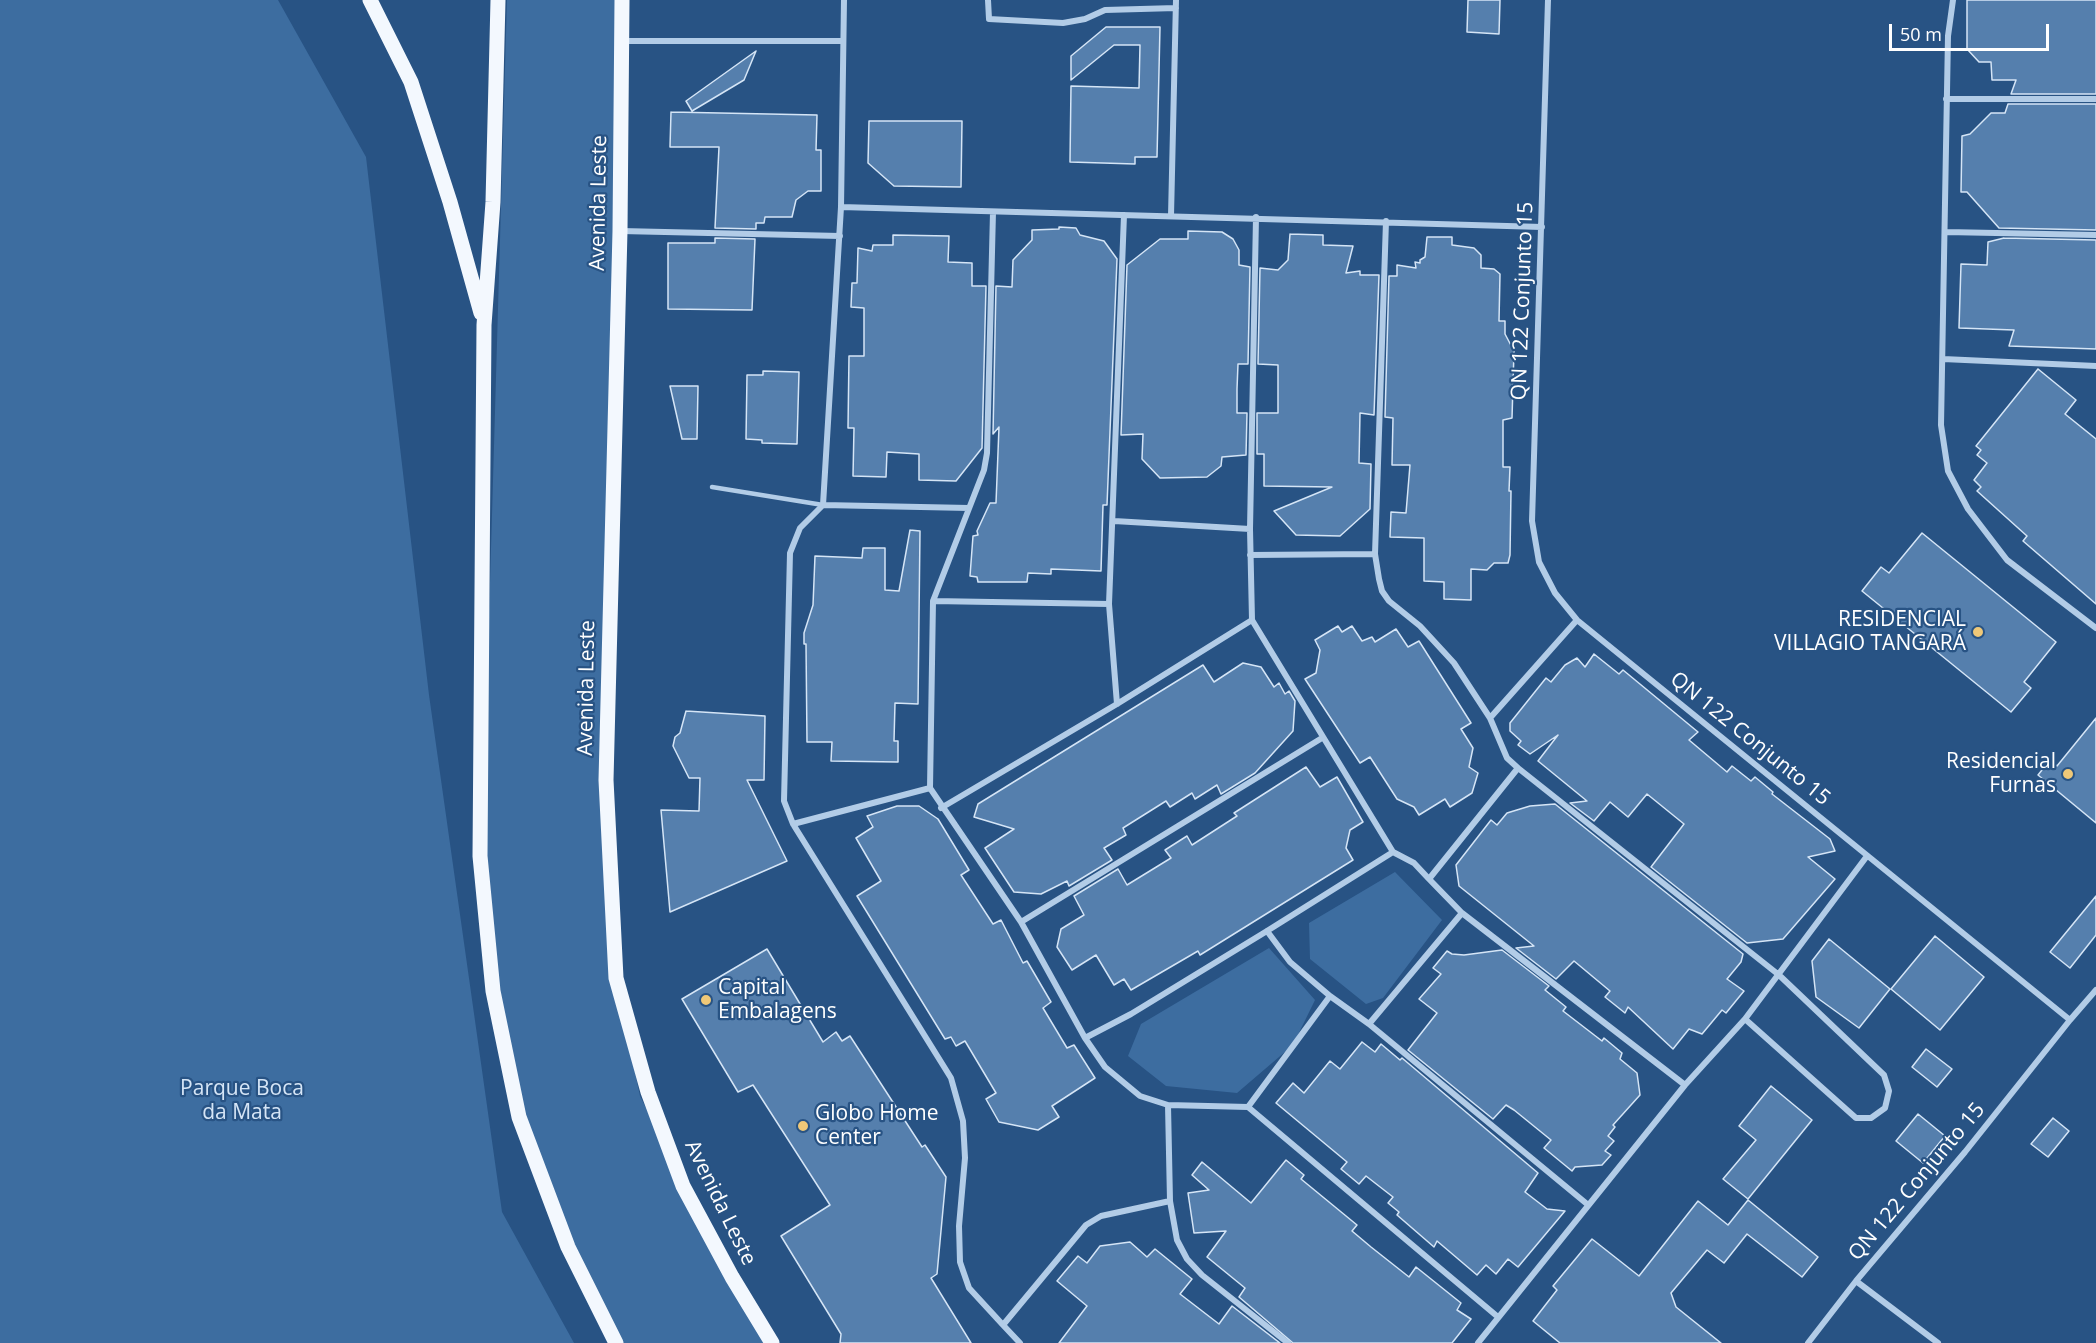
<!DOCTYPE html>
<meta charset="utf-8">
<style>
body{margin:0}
#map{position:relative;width:2096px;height:1343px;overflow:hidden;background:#285384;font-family:"Open Sans",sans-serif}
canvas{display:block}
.scale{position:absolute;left:1889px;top:24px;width:160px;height:27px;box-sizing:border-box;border:3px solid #fff;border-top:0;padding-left:8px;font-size:18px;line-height:21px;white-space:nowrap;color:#fff;-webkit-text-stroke:4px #285384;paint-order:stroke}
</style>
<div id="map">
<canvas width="2096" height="1343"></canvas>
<div class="scale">50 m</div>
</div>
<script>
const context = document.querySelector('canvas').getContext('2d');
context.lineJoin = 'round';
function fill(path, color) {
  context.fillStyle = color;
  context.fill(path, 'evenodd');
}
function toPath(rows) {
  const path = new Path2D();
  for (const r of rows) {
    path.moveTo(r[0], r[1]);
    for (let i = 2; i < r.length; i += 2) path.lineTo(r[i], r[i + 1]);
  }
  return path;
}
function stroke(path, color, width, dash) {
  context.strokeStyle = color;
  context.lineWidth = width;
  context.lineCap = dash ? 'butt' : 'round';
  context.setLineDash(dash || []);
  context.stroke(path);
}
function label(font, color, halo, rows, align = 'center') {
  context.font = font + ' "Open Sans",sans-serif';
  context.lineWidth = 4.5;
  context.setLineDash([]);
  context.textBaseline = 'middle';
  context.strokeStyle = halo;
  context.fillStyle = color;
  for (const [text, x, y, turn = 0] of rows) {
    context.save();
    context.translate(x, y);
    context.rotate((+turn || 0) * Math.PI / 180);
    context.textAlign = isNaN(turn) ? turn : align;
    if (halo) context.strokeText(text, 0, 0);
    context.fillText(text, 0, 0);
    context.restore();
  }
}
fill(toPath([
 [0,0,278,0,366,157,429,695,502,1212,574,1343,0,1343],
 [507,0,624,0,605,781,615,978,640,1096,731,1278,776,1343,609,1343,516,1118,482,857],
 [1395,872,1442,920,1383,998,1366,1004,1310,959,1309,923],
 [1269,948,1315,1000,1293,1045,1237,1093,1166,1086,1128,1056,1141,1024]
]), '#3d6da0');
const building = toPath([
 [1468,0,1500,0,1499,34,1467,32,1468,0],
 [1967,0,2096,0,2096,94,2011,94,2016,80,1992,80,1991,62,1979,62,1967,49,1967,0],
 [1106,27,1160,27,1157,157,1135,157,1135,164,1070,162,1071,86,1139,88,1140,45,1114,45,1071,80,1071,56,1106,27],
 [756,51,744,80,692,111,686,101,756,51],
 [2008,104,2096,104,2096,230,1999,228,1967,192,1961,192,1962,136,1970,134,1991,113,2005,113,2008,104],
 [671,112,817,115,816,150,821,150,821,191,808,191,796,200,792,217,765,217,764,223,756,223,756,229,715,228,719,147,670,147,671,112],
 [869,121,962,121,961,187,894,186,868,163,869,121],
 [1059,227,1076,228,1080,235,1104,241,1117,259,1107,505,1103,505,1101,571,1051,569,1051,574,1028,573,1027,582,978,582,977,577,970,576,973,536,978,535,977,531,990,503,996,503,999,427,993,434,996,286,1012,287,1013,260,1032,240,1032,230,1059,229,1059,227],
 [1188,231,1222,232,1233,239,1239,250,1239,265,1250,267,1248,364,1238,364,1237,389,1237,413,1247,413,1246,455,1222,457,1221,466,1207,477,1160,478,1142,459,1143,434,1121,435,1127,265,1160,239,1188,239,1188,231],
 [1290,234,1323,235,1323,245,1353,246,1346,273,1360,271,1360,275,1379,275,1374,415,1360,413,1359,463,1371,464,1370,509,1340,536,1296,535,1274,511,1332,487,1264,486,1264,454,1257,454,1257,413,1278,413,1278,365,1258,364,1260,268,1278,270,1288,260,1290,234],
 [893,235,949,236,948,262,972,263,972,286,986,286,982,448,956,481,919,480,919,454,887,452,886,477,853,476,854,428,848,428,849,356,864,356,864,308,851,307,852,283,857,283,858,248,872,251,873,245,893,245,893,235],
 [1427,237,1452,237,1452,245,1474,248,1481,255,1481,268,1494,269,1500,274,1499,321,1505,321,1505,334,1514,351,1512,418,1503,420,1503,467,1510,467,1509,491,1511,491,1510,555,1508,563,1494,563,1487,570,1471,569,1471,600,1444,599,1444,582,1424,581,1424,538,1390,537,1391,512,1406,513,1410,465,1392,465,1393,418,1385,417,1389,276,1397,276,1397,265,1416,268,1415,262,1420,263,1420,260,1425,257,1427,237],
 [715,238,755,239,752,310,668,309,668,243,715,243,715,238],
 [2004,238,2096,240,2096,349,2009,346,2014,330,1959,328,1961,264,1987,265,1988,242,2004,238],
 [2038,369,2076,400,2065,414,2096,439,2096,604,2023,541,2027,536,1977,491,1981,487,1974,480,1987,463,1977,455,1981,450,1976,446,2038,369],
 [763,371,799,372,797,444,762,443,762,440,746,439,747,375,763,375,763,371],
 [670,386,698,386,697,439,682,439,670,386],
 [910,530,920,531,918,704,895,703,894,741,898,741,898,762,831,761,832,742,807,742,806,644,804,644,804,633,813,605,815,556,862,558,863,548,885,548,885,590,899,591,910,530],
 [1922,533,2056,642,2024,682,2031,688,2011,712,1862,591,1881,567,1889,573,1922,533],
 [1338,626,1342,632,1352,626,1362,641,1372,637,1375,642,1396,629,1408,647,1419,641,1471,723,1461,729,1473,748,1469,767,1478,773,1472,793,1450,807,1445,799,1419,815,1414,807,1397,799,1370,757,1360,763,1305,679,1316,673,1320,650,1315,640,1338,626],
 [1594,654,1619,674,1623,670,1698,732,1689,740,1727,772,1732,766,1751,781,1755,777,1773,792,1772,794,1830,839,1835,851,1808,857,1835,879,1783,939,1747,943,1651,867,1684,824,1647,794,1628,817,1610,802,1594,821,1570,803,1587,801,1538,761,1558,735,1530,754,1518,745,1521,741,1510,731,1510,723,1546,678,1551,682,1565,665,1577,658,1585,667,1594,654],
 [1243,663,1261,667,1274,687,1279,683,1285,694,1289,691,1295,701,1293,731,1255,773,1221,794,1217,785,1195,799,1192,793,1170,807,1166,801,1123,828,1126,835,1104,848,1112,860,1069,886,1067,881,1041,894,1014,892,985,848,1014,829,974,817,978,804,1203,665,1214,682,1243,663],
 [686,711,765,716,764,780,747,780,787,861,670,912,661,810,699,811,700,778,689,778,673,746,675,737,680,733,686,711],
 [2096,718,2096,823,2038,775,2050,760,2057,766,2096,718],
 [1306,767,1320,787,1337,777,1363,822,1350,830,1346,848,1353,860,1200,955,1198,951,1131,990,1124,979,1114,985,1096,955,1072,970,1057,947,1061,929,1084,915,1074,896,1118,869,1127,885,1171,858,1165,850,1187,836,1192,845,1237,816,1234,813,1306,767],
 [1555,804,1743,954,1741,962,1727,979,1744,991,1726,1013,1722,1010,1702,1034,1689,1029,1673,1049,1628,1007,1625,1013,1605,997,1610,991,1574,961,1556,979,1516,948,1534,946,1459,886,1456,865,1491,820,1497,825,1507,813,1530,806,1555,804],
 [897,806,919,806,938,819,969,870,961,875,993,924,1001,920,1023,963,1027,961,1051,1002,1043,1008,1067,1048,1074,1045,1095,1078,1052,1106,1059,1117,1038,1130,999,1122,986,1099,996,1093,965,1041,956,1046,951,1037,945,1039,857,896,881,881,856,838,873,827,867,816,897,806],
 [2096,896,2096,935,2070,968,2050,952,2096,896],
 [1935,936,1984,977,1940,1030,1891,989,1935,936],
 [1829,939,1890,989,1859,1028,1816,997,1812,961,1829,939],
 [767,949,823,1042,836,1032,842,1041,850,1036,922,1147,925,1145,946,1177,937,1274,931,1278,971,1343,840,1343,841,1334,781,1236,830,1205,753,1085,738,1092,682,999,767,949],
 [1502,950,1549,986,1545,990,1566,1007,1563,1011,1602,1041,1604,1038,1622,1053,1620,1059,1637,1073,1640,1095,1613,1125,1615,1127,1608,1136,1614,1141,1605,1151,1611,1155,1602,1165,1575,1167,1572,1171,1544,1148,1551,1140,1514,1110,1506,1105,1493,1119,1408,1050,1437,1013,1419,999,1441,974,1433,968,1447,951,1452,954,1464,955,1502,950],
 [1362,1042,1375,1052,1381,1044,1400,1060,1402,1058,1538,1173,1525,1192,1547,1209,1565,1211,1518,1267,1508,1259,1496,1274,1486,1265,1477,1275,1437,1241,1434,1247,1397,1215,1399,1212,1388,1203,1393,1197,1366,1176,1359,1184,1341,1169,1347,1162,1276,1103,1293,1083,1304,1093,1330,1061,1340,1069,1362,1042],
 [1926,1049,1952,1069,1937,1087,1912,1067,1926,1049],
 [1771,1086,1812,1120,1748,1199,1723,1179,1756,1140,1739,1126,1771,1086],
 [1918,1114,1945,1136,1923,1163,1896,1141,1918,1114],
 [2053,1118,2069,1131,2048,1157,2031,1144,2053,1118],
 [1286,1160,1304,1175,1301,1179,1357,1225,1352,1231,1371,1247,1409,1277,1416,1267,1461,1303,1457,1310,1471,1319,1452,1343,1293,1343,1239,1297,1245,1288,1207,1257,1226,1231,1194,1233,1188,1193,1209,1190,1192,1175,1202,1162,1251,1203,1286,1160],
 [1748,1200,1818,1257,1802,1277,1747,1234,1724,1263,1707,1250,1671,1293,1676,1307,1721,1343,1560,1343,1533,1321,1557,1290,1553,1286,1592,1239,1639,1276,1698,1201,1728,1225,1748,1200],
 [1130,1242,1147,1257,1155,1249,1192,1279,1180,1294,1219,1324,1232,1306,1280,1343,1059,1343,1087,1306,1057,1281,1078,1256,1087,1263,1100,1246,1130,1242]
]);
fill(building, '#557fad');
stroke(building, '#d5e5f6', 1.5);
stroke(toPath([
 [712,487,823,505]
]), '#b2cce7', 4.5);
stroke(toPath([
 [988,0,989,19,1063,23,1085,19,1105,10,1176,8],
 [1548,0,1532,521,1539,562,1555,593,1577,620,2070,1020,1965,1152,1856,1281,1808,1343],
 [1953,0,1948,36,1941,425,1948,471,1968,509,2007,560,2096,628],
 [623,41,841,41],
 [1946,99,2096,99],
 [841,207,844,0],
 [1171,216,1176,0],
 [1386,221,1375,554,1379,579,1382,591,1389,601,1420,626,1454,663,1490,718],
 [621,231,840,236],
 [1946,232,2096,235],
 [1943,359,2096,366],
 [823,505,969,508],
 [1114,521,1250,529],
 [1250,555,1375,554],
 [933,601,1109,604],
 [1252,620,1393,852,1414,863,1429,879],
 [1117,704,1109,604,1124,215],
 [1518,768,1779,975,1884,1075,1889,1091,1885,1108,1871,1118,1856,1118,1745,1019],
 [930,788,933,601,984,470,987,453,993,212],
 [941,808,1117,704,1252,620,1250,529,1256,217],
 [793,824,930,788,1021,922,1085,1038,1105,1067,1140,1096,1168,1105],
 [1462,913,1685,1085],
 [1021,922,1322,738],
 [1267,931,1290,962,1330,996],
 [2070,1020,2096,990],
 [1369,1024,1587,1204],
 [1085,1038,1131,1014,1267,931,1393,852],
 [1248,1107,1330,996,1369,1024,1462,913,1429,879,1518,768,1507,758,1490,718,1577,620],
 [1170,1201,1177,1240,1187,1259,1202,1275,1288,1343],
 [1856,1281,1938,1343],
 [1003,1325,969,1288,960,1262,959,1226,965,1158,963,1121,951,1078,793,824,784,801,790,553,800,528,823,505,841,207,1542,227],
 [1020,1343,1003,1325,1086,1225,1101,1216,1170,1201,1168,1105,1248,1107,1498,1317],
 [1478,1343,1685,1085,1745,1019,1867,856]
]), '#b2cce7', 6);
stroke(toPath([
 [370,0,411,82,450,202,481,313],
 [498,0,493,202,484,325,480,856,493,991,519,1117,568,1247,616,1343],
 [622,0,620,231,606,780,616,978,648,1092,683,1186,732,1277,772,1343]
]), '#f3f8fe', 15);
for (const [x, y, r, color] of [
 [1978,632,6,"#efc878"],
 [2068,774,6,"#efc878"],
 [706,1000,6,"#efc878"],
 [803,1126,6,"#efc878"]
]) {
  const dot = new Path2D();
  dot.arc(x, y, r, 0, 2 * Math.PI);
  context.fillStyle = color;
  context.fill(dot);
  stroke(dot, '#285384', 2);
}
label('21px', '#fff', '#285384', [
 ["Avenida Leste",599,203,-89],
 ["QN 122 Conjunto 15",1523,301,-88],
 ["Avenida Leste",587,688,-89],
 ["QN 122 Conjunto 15",1750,739,39],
 ["QN 122 Conjunto 15",1917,1182,-50],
 ["Avenida Leste",720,1203,64]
]);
label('21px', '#fff', '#285384', [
 ["RESIDENCIAL",1966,620],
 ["VILLAGIO TANGARÁ",1966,644],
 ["Residencial",2056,762],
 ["Furnas",2056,786],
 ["Capital",718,988,"left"],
 ["Embalagens",718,1012,"left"],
 ["Globo Home",815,1114,"left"],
 ["Center",815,1138,"left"]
], 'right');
label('21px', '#d5e5f6', '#285384', [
 ["Parque Boca",242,1089],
 ["da Mata",242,1113]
]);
</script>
